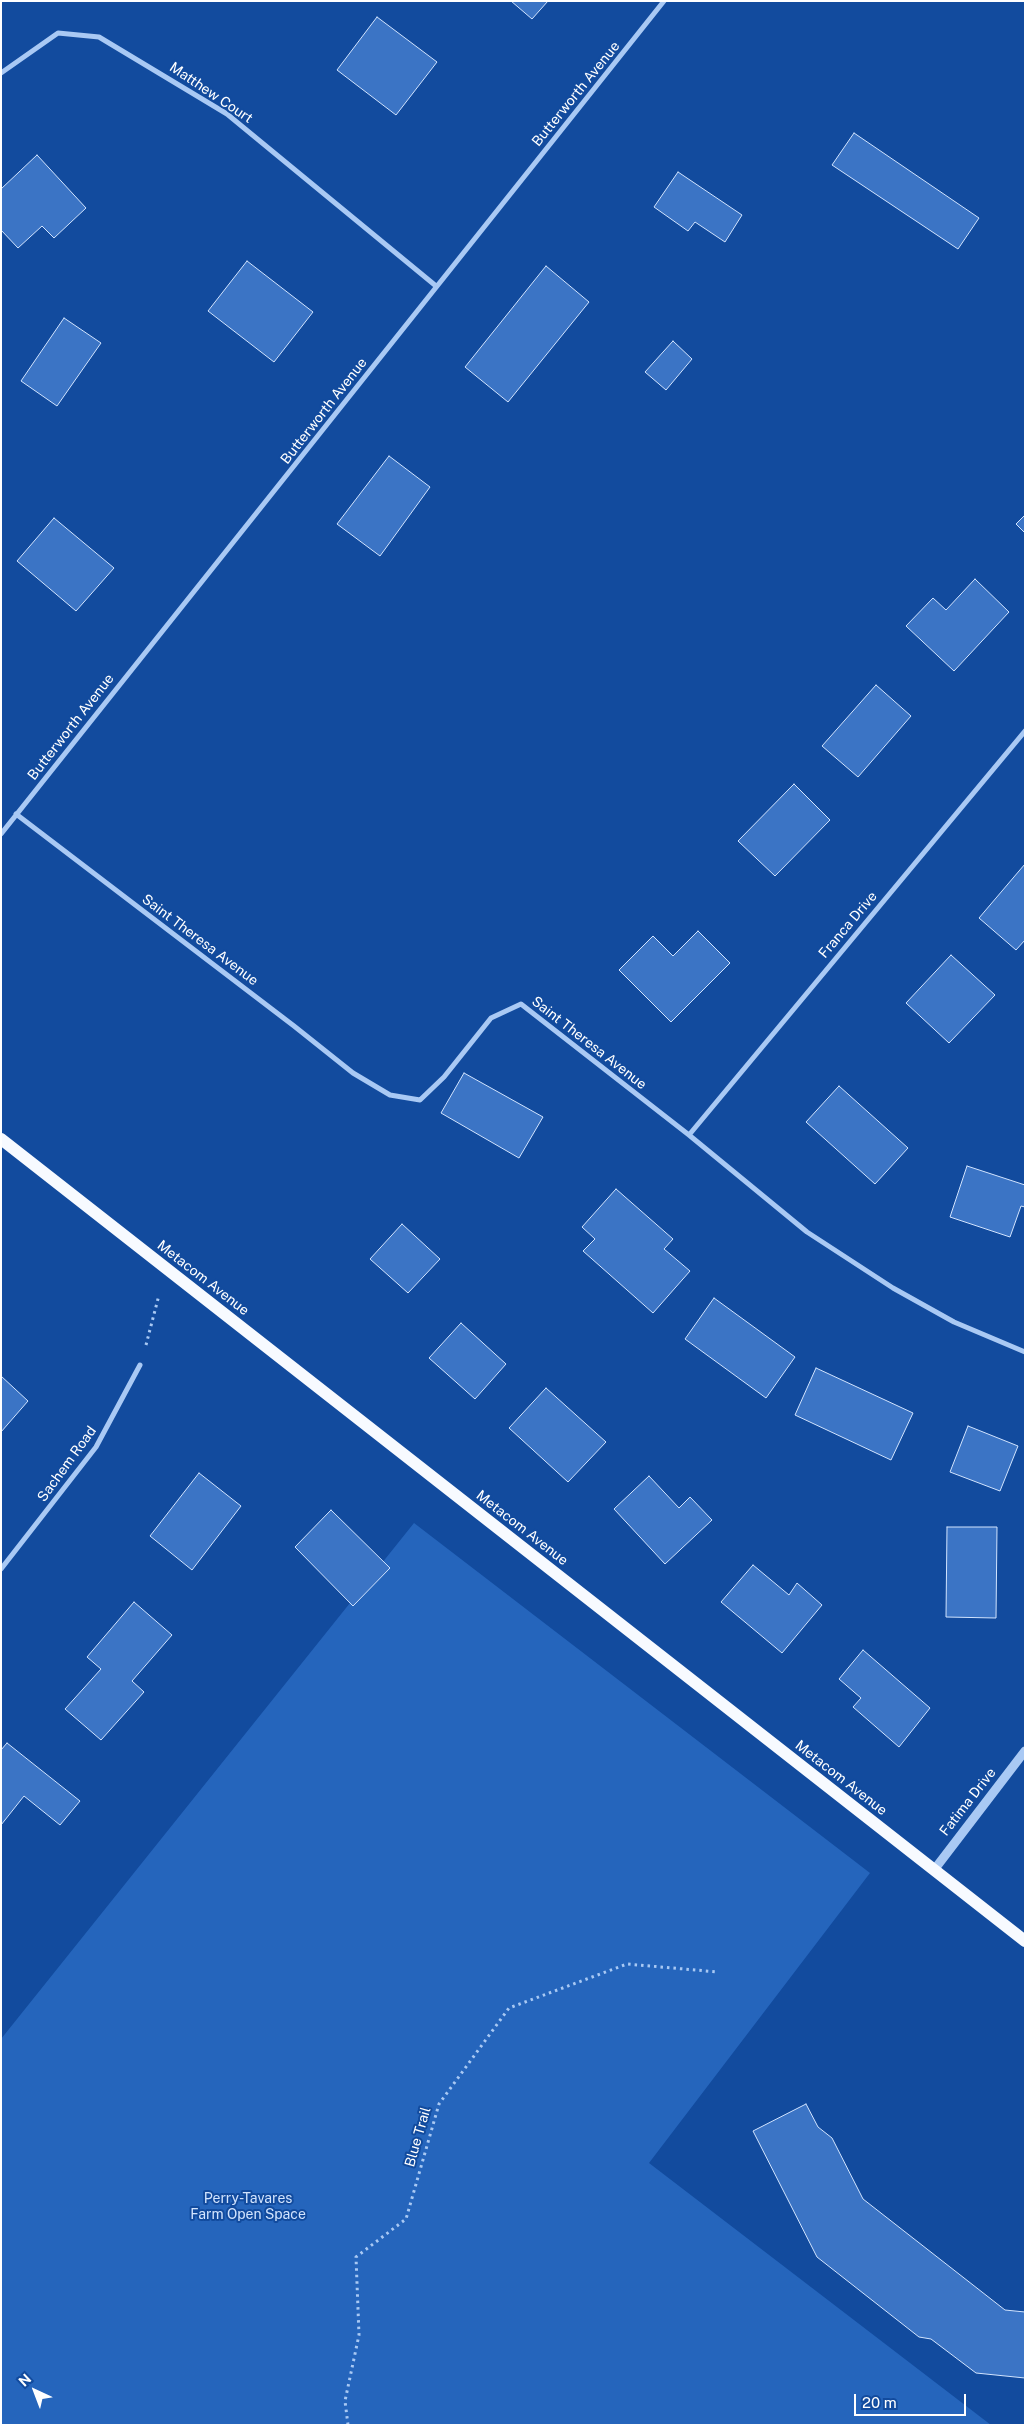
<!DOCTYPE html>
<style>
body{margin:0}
#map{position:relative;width:1026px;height:2426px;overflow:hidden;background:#124b9e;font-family:"Public Sans",sans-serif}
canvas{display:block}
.frame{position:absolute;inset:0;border:2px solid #fff;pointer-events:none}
.north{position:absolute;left:10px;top:2366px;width:50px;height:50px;-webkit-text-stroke:4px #124b9e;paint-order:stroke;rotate:317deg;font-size:14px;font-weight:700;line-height:20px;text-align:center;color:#fff}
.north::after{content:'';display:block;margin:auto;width:18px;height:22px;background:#fff;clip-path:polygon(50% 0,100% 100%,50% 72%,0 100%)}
.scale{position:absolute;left:854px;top:2394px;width:112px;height:22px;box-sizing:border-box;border:2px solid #fff;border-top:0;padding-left:6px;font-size:15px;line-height:18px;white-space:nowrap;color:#fff;-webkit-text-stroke:4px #124b9e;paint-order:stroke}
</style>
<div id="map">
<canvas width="1026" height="2426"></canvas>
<div class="frame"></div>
<div class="north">N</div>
<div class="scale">20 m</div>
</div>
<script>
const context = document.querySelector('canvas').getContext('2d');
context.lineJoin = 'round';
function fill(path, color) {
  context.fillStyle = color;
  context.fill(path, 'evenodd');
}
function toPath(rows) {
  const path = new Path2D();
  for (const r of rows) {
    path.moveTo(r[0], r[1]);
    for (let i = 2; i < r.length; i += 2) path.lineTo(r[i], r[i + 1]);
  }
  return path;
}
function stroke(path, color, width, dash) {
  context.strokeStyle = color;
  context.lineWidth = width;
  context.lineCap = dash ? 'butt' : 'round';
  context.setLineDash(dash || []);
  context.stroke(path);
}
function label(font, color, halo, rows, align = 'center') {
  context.font = font + ' "Public Sans",sans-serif';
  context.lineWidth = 4;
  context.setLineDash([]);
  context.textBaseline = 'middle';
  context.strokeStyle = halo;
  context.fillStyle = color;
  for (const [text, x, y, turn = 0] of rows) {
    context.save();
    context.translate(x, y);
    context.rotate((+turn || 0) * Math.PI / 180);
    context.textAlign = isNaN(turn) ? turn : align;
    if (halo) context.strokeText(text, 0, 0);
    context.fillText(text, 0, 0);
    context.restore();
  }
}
fill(toPath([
 [414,1523,870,1873,649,2163,991,2425,1,2425,1,2039]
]), '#2565bc');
const building = toPath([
 [511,1,548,1,532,19,511,1],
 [377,17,437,62,396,115,337,70,377,17],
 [854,133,979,218,958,249,832,165,854,133],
 [37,155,86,208,54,238,42,226,18,248,1,230,1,189,37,155],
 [678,172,742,215,725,242,695,222,688,231,654,207,678,172],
 [247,261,313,312,274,362,208,311,247,261],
 [546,266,589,302,508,402,465,367,546,266],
 [64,318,101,343,57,406,21,381,64,318],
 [673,341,692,359,666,390,645,372,673,341],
 [389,456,430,487,380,556,337,524,389,456],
 [1025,515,1025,533,1016,524,1025,515],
 [54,518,114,568,76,611,17,561,54,518],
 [975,579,1009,612,954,671,906,626,933,598,946,610,975,579],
 [876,685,911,716,858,777,822,746,876,685],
 [794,784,830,820,775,876,738,841,794,784],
 [1025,864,1025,940,1016,950,979,918,1025,864],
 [698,931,730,963,671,1022,619,970,653,936,673,956,698,931],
 [951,955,995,995,949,1043,906,1003,951,955],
 [464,1073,543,1117,519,1158,441,1113,464,1073],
 [839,1086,908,1148,875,1184,806,1122,839,1086],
 [967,1166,1025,1185,1025,1207,1021,1206,1010,1237,950,1217,967,1166],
 [616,1189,673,1239,664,1249,690,1271,653,1313,583,1251,595,1239,582,1227,616,1189],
 [402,1224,440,1259,408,1293,370,1259,402,1224],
 [714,1298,795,1357,766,1398,685,1339,714,1298],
 [461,1323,506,1364,475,1399,429,1358,461,1323],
 [816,1368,913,1413,891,1460,795,1415,816,1368],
 [1,1376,28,1401,1,1432,1,1376],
 [546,1388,606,1442,568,1482,509,1428,546,1388],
 [968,1426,1018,1446,1000,1491,950,1472,968,1426],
 [199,1473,241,1506,192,1570,150,1536,199,1473],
 [649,1476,679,1508,690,1497,712,1520,665,1564,614,1509,649,1476],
 [331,1510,390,1568,353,1606,295,1547,331,1510],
 [947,1527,997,1527,996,1618,946,1617,947,1527],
 [753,1565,789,1595,797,1583,822,1605,782,1653,721,1602,753,1565],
 [134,1602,172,1635,132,1681,144,1692,101,1740,65,1709,101,1669,87,1657,134,1602],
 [863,1650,930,1708,899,1747,853,1707,861,1698,839,1679,863,1650],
 [7,1743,80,1801,60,1825,24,1796,1,1825,1,1750,7,1743],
 [806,2104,818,2127,832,2138,863,2199,1005,2310,1025,2312,1025,2378,976,2373,931,2339,919,2337,817,2257,753,2131,806,2104]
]);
fill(building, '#3b74c5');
stroke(building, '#d2e4fe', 1);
stroke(toPath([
 [146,1345,159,1295],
 [348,2425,345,2401,359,2335,356,2257,406,2219,439,2104,509,2008,627,1964,718,1972]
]), '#a9c9f4', 3, [2.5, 4]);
stroke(toPath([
 [1,73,58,33,99,37,227,114,436,286],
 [16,814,294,1026,353,1073,390,1095,420,1100,444,1077,491,1018,521,1004,689,1135,807,1232,893,1288,954,1322,1025,1352],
 [1,834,664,1],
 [689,1135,1025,731],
 [1,1569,96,1447,140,1365]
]), '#a9c9f4', 5);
stroke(toPath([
 [934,1870,1025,1751]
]), '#a9c9f4', 9);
stroke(toPath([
 [1,1139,1025,1941]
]), '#f7faff', 12);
label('14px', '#fff', '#124b9e', [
 ["Matthew Court",211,93,34],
 ["Butterworth Avenue",576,94,-51],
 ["Butterworth Avenue",324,411,-52],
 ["Butterworth Avenue",71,727,-52],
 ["Franca Drive",848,925,-50],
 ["Saint Theresa Avenue",200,940,37],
 ["Saint Theresa Avenue",589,1043,38],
 ["Metacom Avenue",203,1278,38],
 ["Sachem Road",67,1464,-54],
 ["Metacom Avenue",522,1528,38],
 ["Metacom Avenue",841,1778,38],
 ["Fatima Drive",968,1802,-52],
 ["Blue Trail",418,2137,-74]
]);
label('14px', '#d2e4fe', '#124b9e', [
 ["Perry-Tavares",248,2199],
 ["Farm Open Space",248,2215]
]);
</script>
